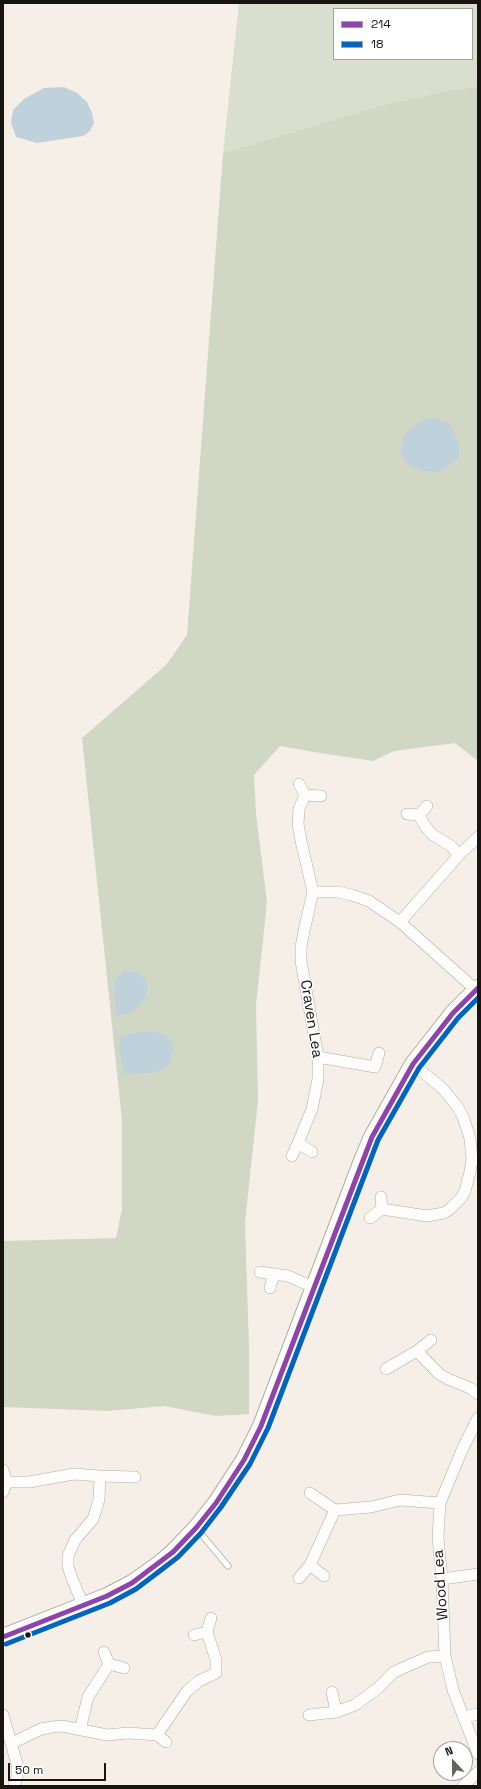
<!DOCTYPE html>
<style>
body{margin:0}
#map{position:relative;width:481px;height:1789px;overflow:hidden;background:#f6efe7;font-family:"Space Grotesk",sans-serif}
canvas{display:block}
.frame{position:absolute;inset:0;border:4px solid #18140f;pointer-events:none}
.legend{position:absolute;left:333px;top:8px;width:140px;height:52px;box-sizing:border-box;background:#fff;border:1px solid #a3a19f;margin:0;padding:5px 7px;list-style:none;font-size:12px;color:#18140f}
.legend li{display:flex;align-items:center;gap:8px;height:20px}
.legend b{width:20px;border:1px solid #a3a19f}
.north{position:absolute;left:433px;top:1741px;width:40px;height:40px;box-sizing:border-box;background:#fff;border:1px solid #a3a19f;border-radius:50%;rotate:338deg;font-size:11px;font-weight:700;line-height:16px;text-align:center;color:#18140f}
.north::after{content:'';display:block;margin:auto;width:14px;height:18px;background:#66615b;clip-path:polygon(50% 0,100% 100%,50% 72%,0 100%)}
.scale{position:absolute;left:8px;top:1763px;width:98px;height:18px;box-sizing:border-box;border:2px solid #18140f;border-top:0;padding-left:5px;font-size:12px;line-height:14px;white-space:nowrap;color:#18140f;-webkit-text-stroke:3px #fff;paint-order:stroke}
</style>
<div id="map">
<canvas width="481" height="1789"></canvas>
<div class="frame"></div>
<ul class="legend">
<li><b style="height:5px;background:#8e44ad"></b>214</li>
<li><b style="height:5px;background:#0065bd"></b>18</li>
</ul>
<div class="north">N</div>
<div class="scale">50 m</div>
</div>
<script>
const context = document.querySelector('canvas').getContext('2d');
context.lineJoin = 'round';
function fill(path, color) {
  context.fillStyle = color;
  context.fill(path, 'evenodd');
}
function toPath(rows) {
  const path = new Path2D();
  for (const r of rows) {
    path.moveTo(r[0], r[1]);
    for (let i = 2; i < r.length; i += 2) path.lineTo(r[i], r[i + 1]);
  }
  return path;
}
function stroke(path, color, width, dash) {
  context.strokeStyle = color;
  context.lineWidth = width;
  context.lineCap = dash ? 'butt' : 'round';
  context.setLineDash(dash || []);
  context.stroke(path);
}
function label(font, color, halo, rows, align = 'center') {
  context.font = font + ' "Space Grotesk",sans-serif';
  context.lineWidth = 3;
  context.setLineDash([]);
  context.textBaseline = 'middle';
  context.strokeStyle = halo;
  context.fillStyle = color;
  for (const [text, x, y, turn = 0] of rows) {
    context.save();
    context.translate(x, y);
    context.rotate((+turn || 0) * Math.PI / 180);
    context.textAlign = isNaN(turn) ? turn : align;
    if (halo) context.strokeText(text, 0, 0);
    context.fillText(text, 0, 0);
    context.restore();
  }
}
fill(toPath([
 [239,3,478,3,478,87,451,90,379,106,223,153],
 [334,9,472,9,472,59,334,59]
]), '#d9decf');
fill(toPath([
 [478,87,478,761,455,743,394,751,373,761,314,752,280,746,254,775,256,814,267,902,256,1005,258,1101,245,1222,249,1347,249,1414,216,1416,164,1406,107,1411,3,1407,3,1241,116,1238,122,1209,122,1121,82,738,166,665,187,635,223,153,379,106,451,90]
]), '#d0d7c5');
fill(toPath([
 [64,87,77,93,87,102,92,113,94,123,90,131,83,136,37,143,16,137,11,123,13,110,24,99,44,88],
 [437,418,449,423,456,436,459,447,459,458,440,472,423,471,408,464,401,452,403,437,415,425,428,419],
 [125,971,136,972,145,979,148,987,146,995,140,1005,132,1012,116,1016,114,984,116,978],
 [153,1031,165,1035,170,1039,173,1049,170,1063,162,1070,153,1073,123,1074,119,1047,121,1037,138,1032]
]), '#bfd2db');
const lane = toPath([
 [197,1529,228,1566]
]);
const street = toPath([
 [299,784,305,795,321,796],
 [407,814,419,815,427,806],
 [419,815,425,826,433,835,451,846,459,855,478,837],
 [313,892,338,892,352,895,369,901,400,922,476,990],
 [400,922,459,855],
 [318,1057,375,1067,379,1053],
 [298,1143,312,1109,318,1079,318,1057,301,961,301,947,304,931,313,892,301,841,298,824,299,809,305,795],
 [292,1156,298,1143,312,1152],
 [382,1209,427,1216,444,1213,450,1209,461,1198,465,1191,470,1172,472,1160,470,1138,463,1117,457,1106,443,1089,413,1064],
 [370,1218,382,1209,381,1197],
 [260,1272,274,1274],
 [270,1288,274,1274,288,1276,313,1287],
 [417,1351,439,1374,448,1379,470,1388,478,1394],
 [386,1369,417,1351,431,1340],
 [478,1418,462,1450,440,1503,438,1538,442,1579,445,1656,453,1690,478,1754],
 [3,1470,7,1482,3,1492],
 [100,1476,135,1477],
 [7,1482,29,1482,74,1474,100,1476,99,1499,96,1510,93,1519,75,1540,68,1556,68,1566,71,1576,83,1605],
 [310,1493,335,1510],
 [310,1565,324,1576],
 [299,1578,310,1565,335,1510,371,1507,400,1500,440,1503],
 [442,1579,478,1574],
 [194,1635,207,1632,211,1618],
 [104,1652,109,1664],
 [332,1692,336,1712],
 [3,1715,17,1764,17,1777,14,1786],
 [309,1715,336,1712,355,1705,377,1689,394,1672,428,1657,445,1656],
 [464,1717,478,1714],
 [80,1730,88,1697,109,1664,124,1668],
 [166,1742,157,1735,187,1691,199,1681,216,1673,216,1660,207,1632],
 [12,1743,41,1729,52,1727,62,1726,107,1735,128,1733,157,1735],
 [463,1786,478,1772]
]);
const secondary = toPath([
 [3,1637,107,1596,132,1583,159,1564,173,1552,196,1528,216,1503,244,1460,261,1426,363,1158,372,1137,413,1064,453,1013,478,988]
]);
stroke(lane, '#b0aba4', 7);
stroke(street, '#b0aba4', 12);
stroke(secondary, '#b0aba4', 18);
stroke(lane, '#fefdfb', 5.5);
stroke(street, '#fefdfb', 11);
stroke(secondary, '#fefdfb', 16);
stroke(toPath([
 [3,1637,107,1596,132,1583,173,1552,196,1528,216,1503,244,1460,261,1426,372,1137,413,1064,453,1013,478,988]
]), '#8e44ad', 5);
stroke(toPath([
 [6,1644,110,1603,136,1589,178,1557,201,1533,221,1507,250,1464,268,1428,378,1140,419,1068,458,1018,478,998]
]), '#0065bd', 5);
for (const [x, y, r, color] of [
 [28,1635,3.5,"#18140f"]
]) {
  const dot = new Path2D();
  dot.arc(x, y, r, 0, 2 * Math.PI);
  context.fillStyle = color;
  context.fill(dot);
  stroke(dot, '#fff', 1.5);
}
label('15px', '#18140f', '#fff', [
 ["Craven Lea",311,1019,81],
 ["Wood Lea",441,1585,-94]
]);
</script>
